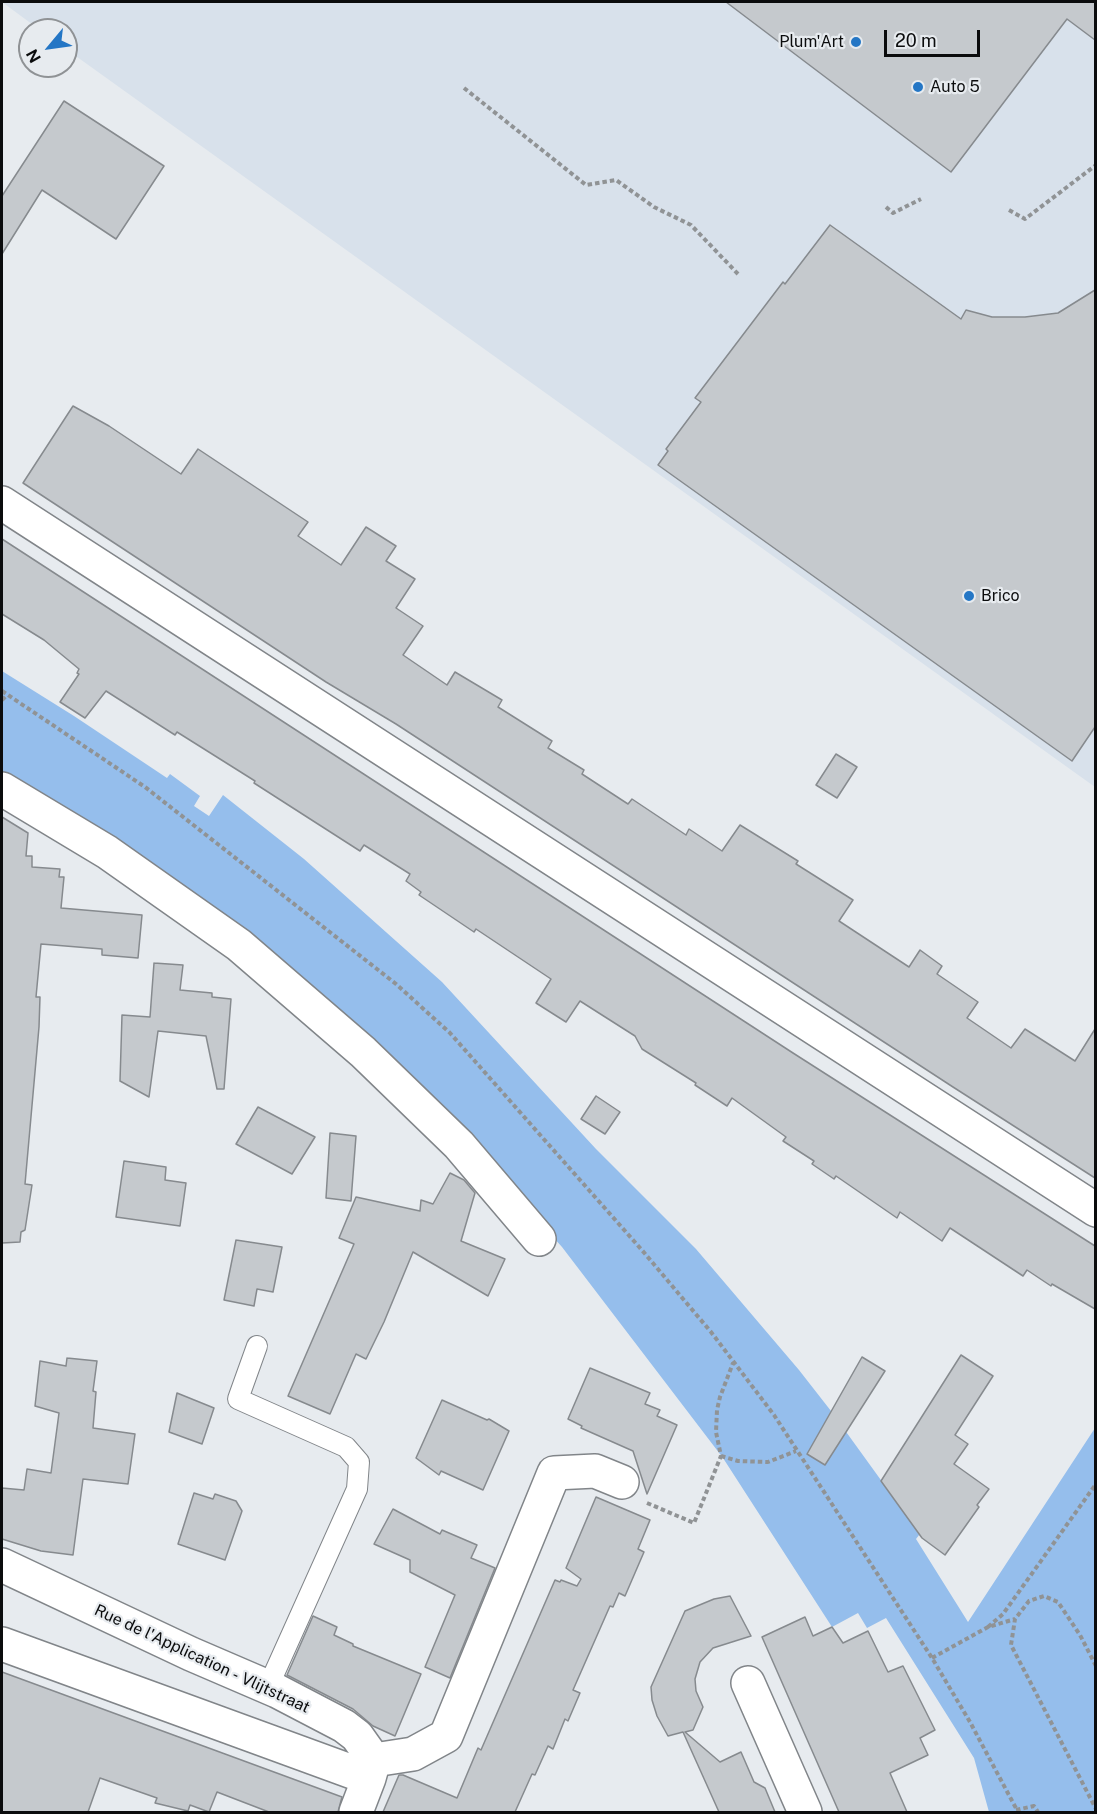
<!DOCTYPE html>
<style>
body{margin:0}
#map{position:relative;width:1097px;height:1814px;overflow:hidden;background:#e7ebef;font-family:"Public Sans",sans-serif}
canvas{display:block}
.frame{position:absolute;inset:0;border:3px solid #0b0c0d;pointer-events:none}
.north{position:absolute;left:18px;top:18px;width:60px;height:60px;box-sizing:border-box;background:#e7ebef;border:2px solid #8f9295;border-radius:50%;rotate:241deg;font-size:16px;font-weight:700;line-height:24px;text-align:center;color:#0b0c0d}
.north::after{content:'';display:block;margin:auto;width:21px;height:27px;background:#2476c5;clip-path:polygon(50% 0,100% 100%,50% 72%,0 100%)}
.scale{position:absolute;left:884px;top:30px;width:96px;height:27px;box-sizing:border-box;border:3px solid #0b0c0d;border-top:0;padding-left:8px;font-size:18px;line-height:21px;white-space:nowrap;color:#0b0c0d;-webkit-text-stroke:4px #e7ebef;paint-order:stroke}
</style>
<div id="map">
<canvas width="1097" height="1814"></canvas>
<div class="frame"></div>
<div class="north">N</div>
<div class="scale">20 m</div>
</div>
<script>
const context = document.querySelector('canvas').getContext('2d');
context.lineJoin = 'round';
function fill(path, color) {
  context.fillStyle = color;
  context.fill(path, 'evenodd');
}
function toPath(rows) {
  const path = new Path2D();
  for (const r of rows) {
    path.moveTo(r[0], r[1]);
    for (let i = 2; i < r.length; i += 2) path.lineTo(r[i], r[i + 1]);
  }
  return path;
}
function stroke(path, color, width, dash) {
  context.strokeStyle = color;
  context.lineWidth = width;
  context.lineCap = dash ? 'butt' : 'round';
  context.setLineDash(dash || []);
  context.stroke(path);
}
function label(font, color, halo, rows, align = 'center') {
  context.font = font + ' "Public Sans",sans-serif';
  context.lineWidth = 4.5;
  context.setLineDash([]);
  context.textBaseline = 'middle';
  context.strokeStyle = halo;
  context.fillStyle = color;
  for (const [text, x, y, turn = 0] of rows) {
    context.save();
    context.translate(x, y);
    context.rotate((+turn || 0) * Math.PI / 180);
    context.textAlign = isNaN(turn) ? turn : align;
    if (halo) context.strokeText(text, 0, 0);
    context.fillText(text, 0, 0);
    context.restore();
  }
}
fill(toPath([
 [2,2,1095,2,1095,787,66,49,66,30,40,30]
]), '#d8e1eb');
fill(toPath([
 [2,671,74,716,167,778,170,774,200,796,194,806,209,816,223,795,304,859,442,982,596,1149,696,1249,799,1370,831,1411,904,1512,926,1526,916,1539,968,1622,1095,1428,1095,1812,989,1812,974,1758,886,1618,867,1628,858,1613,832,1627,723,1458,562,1247,470,1145,2,774]
]), '#95beec');
const building = toPath([
 [726,2,1095,2,1095,40,1067,19,951,172,726,2],
 [64,101,164,166,116,239,42,190,2,254,2,196,64,101],
 [830,225,961,319,966,310,992,317,1025,317,1058,313,1095,290,1095,727,1072,761,658,465,668,451,666,449,701,402,695,398,783,282,785,284,830,225],
 [73,406,109,426,181,474,198,449,308,522,298,536,341,565,366,527,396,546,386,561,415,579,396,608,423,626,403,655,447,685,455,672,502,700,498,707,552,741,548,748,584,770,582,774,628,804,632,799,686,835,689,829,722,851,740,825,798,861,796,864,853,900,839,921,909,967,920,950,942,966,937,974,978,1002,967,1018,1011,1048,1025,1029,1075,1061,1095,1029,1095,1178,953,1087,396,724,326,682,23,483,73,406],
 [2,539,793,1053,1095,1246,1095,1309,1052,1284,1051,1286,1027,1270,1023,1276,950,1228,942,1241,900,1212,897,1218,836,1176,834,1179,812,1164,814,1161,783,1141,786,1137,732,1098,727,1106,695,1085,696,1083,642,1049,635,1036,580,1001,566,1022,536,1003,551,979,476,929,474,932,419,895,421,892,406,881,410,874,364,845,360,851,254,783,255,781,177,732,175,735,106,691,85,718,60,702,79,674,77,673,79,669,44,640,2,614,2,539],
 [836,754,857,767,837,798,816,785,836,754],
 [2,817,28,833,26,856,32,856,32,867,60,869,59,877,64,877,61,908,142,915,138,958,102,955,102,949,41,944,36,997,40,997,39,1027,25,1184,32,1185,25,1230,21,1232,20,1242,2,1243,2,817],
 [154,963,183,965,180,990,212,993,212,997,231,999,224,1089,217,1089,206,1036,158,1031,149,1097,120,1081,122,1015,150,1017,154,963],
 [596,1096,620,1112,605,1134,581,1119,596,1096],
 [258,1107,315,1137,292,1174,236,1144,258,1107],
 [330,1133,356,1136,351,1201,326,1198,330,1133],
 [124,1161,166,1167,165,1180,186,1183,180,1226,116,1217,124,1161],
 [450,1173,464,1180,475,1193,461,1241,505,1259,488,1296,413,1252,384,1322,366,1359,356,1354,330,1414,288,1396,354,1244,339,1238,356,1197,420,1211,421,1200,433,1204,450,1173],
 [236,1240,282,1247,273,1292,257,1289,254,1306,224,1300,236,1240],
 [961,1355,993,1376,955,1435,968,1444,954,1464,989,1489,977,1505,979,1507,945,1555,922,1538,881,1481,961,1355],
 [862,1357,885,1371,825,1465,807,1454,862,1357],
 [67,1358,97,1361,93,1391,96,1392,93,1428,135,1434,128,1484,83,1479,73,1555,41,1551,2,1539,2,1488,24,1490,27,1469,51,1473,59,1413,35,1406,40,1361,66,1366,67,1358],
 [590,1368,650,1393,645,1404,660,1410,657,1416,677,1425,647,1494,633,1451,581,1428,582,1426,568,1419,590,1368],
 [177,1393,214,1408,202,1444,169,1432,177,1393],
 [442,1400,487,1420,489,1419,509,1431,483,1490,441,1471,439,1475,416,1458,442,1400],
 [194,1493,213,1499,215,1494,236,1501,242,1511,225,1560,178,1544,194,1493],
 [596,1497,650,1520,638,1549,644,1552,625,1596,619,1593,613,1607,610,1606,573,1690,580,1693,568,1721,565,1719,553,1749,548,1746,535,1775,532,1774,515,1812,383,1812,399,1775,403,1775,457,1798,478,1748,481,1750,555,1580,560,1582,561,1580,577,1586,581,1579,566,1568,596,1497],
 [393,1509,440,1534,442,1530,477,1545,471,1558,495,1568,450,1678,425,1667,455,1595,410,1572,410,1560,374,1544,393,1509],
 [730,1596,751,1636,713,1648,700,1662,695,1679,696,1691,703,1707,693,1730,685,1732,720,1762,741,1752,754,1782,765,1788,775,1812,719,1812,683,1732,668,1736,657,1716,652,1700,651,1687,685,1611,714,1599,730,1596],
 [313,1616,337,1627,334,1635,353,1644,353,1646,421,1674,395,1736,373,1726,353,1709,287,1675,313,1616],
 [805,1617,813,1636,832,1627,843,1643,868,1631,888,1672,903,1666,935,1730,920,1738,928,1755,890,1773,907,1812,839,1812,762,1637,805,1617],
 [2,1672,342,1797,338,1812,269,1812,217,1792,209,1812,190,1805,188,1811,155,1803,157,1798,100,1778,88,1812,2,1812,2,1672]
]);
fill(building, '#c5c9cd');
stroke(building, '#868a8e', 1.5);
const service = toPath([
 [257,1346,238,1399,346,1447,359,1462,357,1489,268,1687]
]);
const minor = toPath([
 [2,503,1096,1210],
 [2,789,107,852,239,945,363,1052,459,1145,539,1239],
 [2,1565,191,1654,277,1691,344,1726,357,1736,374,1760,369,1778,356,1812],
 [2,1644,369,1778],
 [748,1683,805,1812],
 [374,1760,413,1754,446,1736,554,1473,595,1471,622,1482]
]);
stroke(service, '#818589', 22);
stroke(minor, '#818589', 36);
stroke(toPath([
 [464,88,586,185,616,180,654,207,691,225,738,274],
 [886,207,893,213,921,199],
 [1009,210,1025,219,1096,165],
 [2,691,145,787,396,984,450,1033,641,1249,711,1332,774,1415,932,1658,970,1722,1018,1812],
 [2,700,7,695],
 [721,1456,738,1461,768,1462,796,1451],
 [647,1503,694,1523,721,1456,716,1432,717,1410,720,1397,733,1363],
 [988,1627,1003,1614,1096,1484],
 [932,1658,988,1627,1015,1619],
 [1096,1666,1080,1635,1058,1602,1044,1596,1029,1601,1015,1619,1011,1645,1096,1809],
 [1016,1810,1034,1806,1038,1812]
]), '#909395', 4, [4.5, 3]);
stroke(service, '#fff', 20);
stroke(minor, '#fff', 33);
for (const [x, y, r, color] of [
 [856,42,6,"#2476c5"],
 [918,87,6,"#2476c5"],
 [969,596,6,"#2476c5"]
]) {
  const dot = new Path2D();
  dot.arc(x, y, r, 0, 2 * Math.PI);
  context.fillStyle = color;
  context.fill(dot);
  stroke(dot, '#e7ebef', 2);
}
label('16px', '#0b0c0d', '#e7ebef', [
 ["Plum'Art",844,42,"right"],
 ["Auto 5",930,87],
 ["Brico",981,596]
], 'left');
label('16px', '#0b0c0d', '#e7ebef', [
 ["Rue de l'Application - Vlijtstraat",202,1659,25]
]);
</script>
